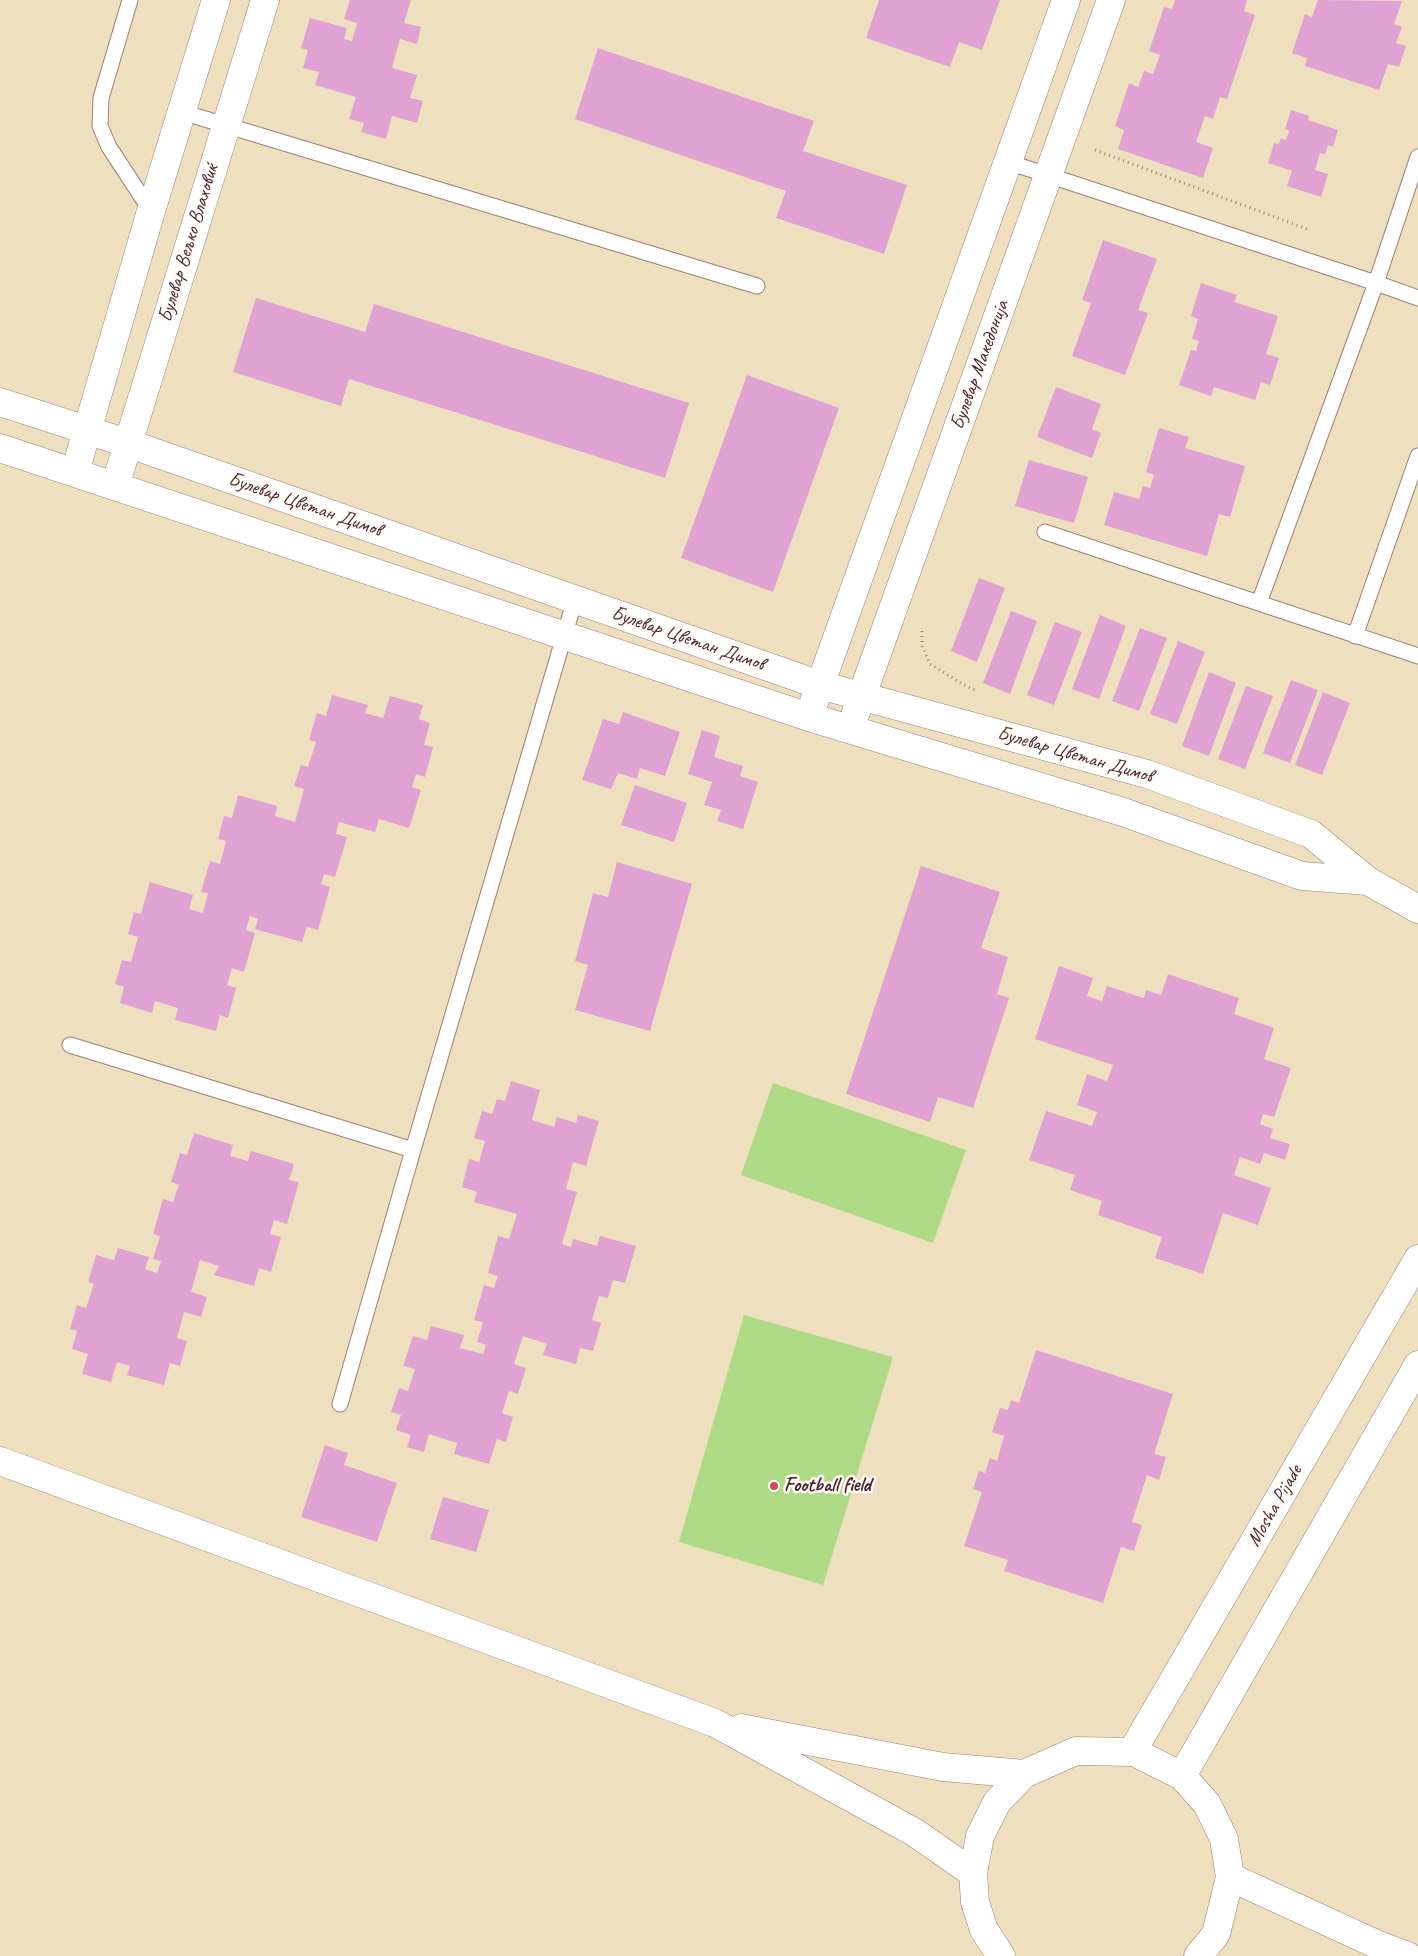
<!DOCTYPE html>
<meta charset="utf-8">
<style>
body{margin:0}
canvas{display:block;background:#eee0bf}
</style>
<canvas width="1418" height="1956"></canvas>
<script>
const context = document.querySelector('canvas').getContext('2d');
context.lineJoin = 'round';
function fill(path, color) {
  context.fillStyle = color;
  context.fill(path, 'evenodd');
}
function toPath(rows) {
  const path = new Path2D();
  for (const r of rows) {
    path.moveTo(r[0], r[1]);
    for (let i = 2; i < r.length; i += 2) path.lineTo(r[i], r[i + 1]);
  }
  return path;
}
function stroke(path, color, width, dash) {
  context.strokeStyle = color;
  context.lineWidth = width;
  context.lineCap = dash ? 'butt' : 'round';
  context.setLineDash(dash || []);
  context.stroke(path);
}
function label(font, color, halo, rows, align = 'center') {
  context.font = font + ' Caveat,sans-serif';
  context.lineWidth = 5;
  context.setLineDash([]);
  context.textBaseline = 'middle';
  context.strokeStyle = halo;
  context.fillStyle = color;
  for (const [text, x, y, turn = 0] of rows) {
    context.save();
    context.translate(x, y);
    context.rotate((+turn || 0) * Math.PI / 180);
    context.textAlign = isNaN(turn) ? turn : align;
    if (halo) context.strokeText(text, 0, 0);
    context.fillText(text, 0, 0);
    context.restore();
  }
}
fill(toPath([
 [773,1083,966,1150,933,1243,741,1175],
 [744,1315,893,1357,823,1585,679,1542]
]), '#aeda86');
fill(toPath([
 [350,0,411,0,404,23,421,27,417,44,400,39,392,68,417,75,410,98,423,101,417,123,392,116,386,139,361,132,364,123,349,119,356,97,315,85,319,72,303,68,308,50,301,48,310,18,347,28,344,39,352,41,357,23,344,19],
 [879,0,1000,0,982,50,959,42,950,67,866,38],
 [1175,0,1247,0,1244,11,1255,15,1227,99,1220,97,1213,119,1205,116,1196,142,1213,148,1203,178,1118,149,1124,130,1115,126,1129,83,1138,87,1144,71,1153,74,1160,55,1149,51,1164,7,1172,9],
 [1318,0,1402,1,1394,24,1402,27,1396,43,1406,46,1399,67,1388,64,1379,90,1305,66,1307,58,1292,53,1305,14,1312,17],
 [598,48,814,121,803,151,907,185,884,254,776,218,786,191,575,119],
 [1291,110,1309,116,1308,120,1338,130,1333,147,1328,145,1325,154,1320,153,1315,170,1328,174,1321,197,1287,186,1292,171,1268,163,1274,143,1279,144,1281,138,1286,140,1289,131,1285,129],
 [1103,240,1157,259,1138,310,1148,313,1125,375,1072,356,1091,303,1082,300],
 [1201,283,1237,295,1234,302,1278,316,1266,354,1279,358,1270,385,1261,382,1255,400,1214,387,1211,396,1179,385,1191,350,1196,351,1199,341,1192,339,1198,319,1191,316],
 [256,298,365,332,374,304,689,403,665,478,349,379,341,406,233,372],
 [747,375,839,408,773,592,681,558],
 [1056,387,1101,404,1092,429,1101,433,1092,458,1037,437],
 [1159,428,1189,437,1185,448,1245,466,1230,517,1219,514,1207,556,1104,525,1114,492,1139,499,1143,486,1150,488,1154,475,1146,472],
 [1029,460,1088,477,1074,523,1015,506],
 [979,578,1005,588,977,662,951,651],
 [1011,611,1037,621,1010,694,983,683],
 [1100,615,1126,626,1099,699,1072,689],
 [1055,622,1082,632,1054,705,1027,695],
 [1140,628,1167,638,1139,711,1112,701],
 [1178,641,1205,652,1177,724,1150,714],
 [1209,672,1236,683,1209,756,1182,746],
 [1291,680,1318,690,1290,763,1263,753],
 [1246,686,1273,696,1245,769,1218,759],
 [1323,692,1350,703,1322,775,1295,765],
 [332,695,368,705,365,713,383,718,390,696,423,705,419,719,430,723,424,745,433,747,425,777,416,774,412,787,421,790,409,828,379,819,375,832,339,822,336,834,347,837,335,877,324,874,321,884,330,887,318,930,307,927,302,942,255,929,258,919,250,916,246,930,255,933,244,972,232,968,227,985,236,988,228,1018,220,1015,216,1031,175,1020,178,1008,155,1001,152,1013,120,1003,124,987,115,984,122,960,131,962,138,937,128,934,134,912,141,914,150,882,193,895,189,909,203,913,208,893,201,892,210,861,220,864,226,841,218,839,224,816,232,818,238,795,277,806,275,816,295,822,304,789,294,786,301,765,308,767,316,742,309,740,317,713,326,716],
 [623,712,680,732,665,776,640,768,637,779,618,773,611,789,582,780,603,719,619,724],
 [702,730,720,736,714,757,743,766,740,776,758,782,743,829,717,821,721,810,704,805,712,782,688,774],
 [635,785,687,803,674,842,621,825],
 [617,862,692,884,650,1031,575,1010,588,965,575,961,593,893,608,897],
 [921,866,1000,892,981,948,1008,957,997,994,1009,998,973,1108,938,1097,930,1122,846,1094],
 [1059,966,1093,978,1087,996,1102,1001,1107,986,1144,998,1146,990,1161,995,1168,974,1239,998,1234,1014,1274,1028,1264,1059,1291,1068,1274,1117,1263,1114,1260,1124,1273,1129,1270,1138,1290,1144,1285,1160,1264,1153,1260,1164,1240,1157,1234,1175,1271,1188,1258,1225,1223,1213,1203,1274,1155,1258,1162,1237,1098,1215,1102,1201,1070,1190,1075,1175,1029,1160,1046,1111,1092,1126,1097,1112,1077,1105,1087,1074,1107,1081,1113,1065,1035,1039],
 [511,1081,540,1090,532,1120,554,1127,557,1117,576,1123,578,1115,599,1121,586,1166,573,1162,566,1189,577,1192,562,1244,571,1247,573,1239,597,1246,600,1236,636,1246,625,1283,613,1280,608,1298,599,1296,592,1320,601,1323,593,1351,580,1348,576,1364,543,1355,547,1344,523,1336,514,1364,526,1368,518,1394,509,1391,502,1413,513,1417,506,1442,497,1439,489,1464,454,1454,457,1443,429,1434,424,1452,407,1447,411,1435,396,1430,401,1415,391,1412,399,1388,408,1391,415,1369,403,1366,413,1336,427,1340,431,1326,464,1335,460,1348,483,1354,486,1345,477,1342,483,1322,474,1320,484,1285,494,1288,498,1276,488,1273,498,1236,509,1239,517,1214,474,1202,477,1192,462,1187,469,1159,479,1162,485,1141,474,1138,482,1111,492,1114,497,1099,505,1101],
 [194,1133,233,1145,230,1156,248,1161,251,1151,294,1164,289,1180,299,1182,287,1224,274,1220,270,1234,281,1237,271,1272,259,1268,254,1286,214,1275,219,1266,200,1260,191,1292,207,1297,201,1317,184,1312,177,1338,187,1341,180,1366,170,1363,164,1385,127,1375,130,1366,117,1362,111,1382,82,1374,88,1354,72,1349,77,1331,70,1329,77,1305,86,1308,94,1284,88,1282,96,1255,114,1260,118,1248,149,1257,145,1269,157,1273,161,1261,153,1259,160,1236,153,1234,163,1199,173,1202,179,1185,171,1182,180,1153,187,1155],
 [1036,1350,1173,1394,1154,1454,1166,1457,1159,1480,1147,1475,1132,1522,1142,1525,1134,1551,1121,1547,1103,1603,1004,1571,1008,1560,964,1546,982,1492,973,1489,979,1471,985,1473,990,1458,997,1461,1004,1436,992,1432,1000,1408,1008,1410,1011,1400,1019,1403],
 [325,1445,348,1453,344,1465,397,1483,377,1542,301,1517],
 [443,1497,489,1510,476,1552,430,1539]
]), '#e0a2d2');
const lane = toPath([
 [130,0,101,98,100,126,109,147,151,211],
 [182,112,757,286],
 [1008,162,1376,283,1418,157],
 [1045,532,1418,656],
 [1259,603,1376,283,1418,298],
 [1355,636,1418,456],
 [70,1045,413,1150],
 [340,1404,413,1150,575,599]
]);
const street = toPath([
 [0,402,127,443,820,685,1147,774,1311,834,1368,881,1418,909],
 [0,448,809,717,1123,812,1302,876,1368,881],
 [75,472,151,211,216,0],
 [115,486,265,0],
 [814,702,1066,0],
 [856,712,1111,0]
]);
const secondary = toPath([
 [0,1461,715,1723,914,1832,973,1873],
 [741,1728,943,1767,1024,1774],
 [1132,1752,1418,1259],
 [1182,1776,1418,1365],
 [1230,1877,1376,1944,1408,1956],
 [1001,1956,984,1930,975,1902,973,1873,980,1836,997,1802,1024,1774,1076,1751,1134,1752,1182,1776,1207,1804,1224,1839,1230,1877,1216,1934,1198,1956]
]);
stroke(lane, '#9c8075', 17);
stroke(street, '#9c8075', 29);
stroke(secondary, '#9c8075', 29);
stroke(toPath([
 [1095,150,1307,229],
 [922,631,922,646,930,664,964,685,975,690]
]), '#9c8075', 3, [1, 4]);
stroke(lane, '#fff', 15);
stroke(street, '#fff', 28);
stroke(secondary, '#fff', 28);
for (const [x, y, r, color] of [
 [774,1486,5,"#d1495b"]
]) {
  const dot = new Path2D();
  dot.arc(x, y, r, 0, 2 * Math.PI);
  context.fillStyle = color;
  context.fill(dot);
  stroke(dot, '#fdfcf7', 2);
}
label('20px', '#4a1f2b', '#fdfcf7', [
 ["Булевар Вељко Влаховиќ",189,243,-73],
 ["Булевар Македонија",980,365,-70],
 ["Булевар Цветан Димов",305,505,19],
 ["Булевар Цветан Димов",688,639,19],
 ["Булевар Цветан Димов",1075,755,16],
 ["Mosha Pijade",1275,1506,-60]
]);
label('bold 20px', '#4a1f2b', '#fdfcf7', [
 ["Football field",784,1486]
], 'left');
</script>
